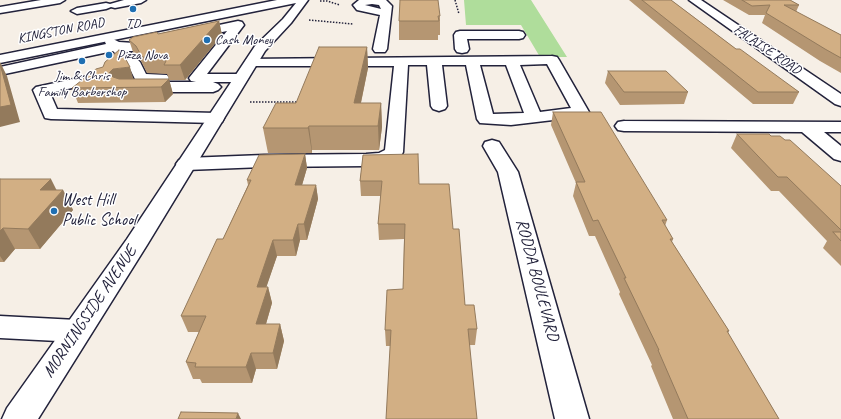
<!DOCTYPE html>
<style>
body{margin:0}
canvas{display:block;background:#f6efe6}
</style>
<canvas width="841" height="419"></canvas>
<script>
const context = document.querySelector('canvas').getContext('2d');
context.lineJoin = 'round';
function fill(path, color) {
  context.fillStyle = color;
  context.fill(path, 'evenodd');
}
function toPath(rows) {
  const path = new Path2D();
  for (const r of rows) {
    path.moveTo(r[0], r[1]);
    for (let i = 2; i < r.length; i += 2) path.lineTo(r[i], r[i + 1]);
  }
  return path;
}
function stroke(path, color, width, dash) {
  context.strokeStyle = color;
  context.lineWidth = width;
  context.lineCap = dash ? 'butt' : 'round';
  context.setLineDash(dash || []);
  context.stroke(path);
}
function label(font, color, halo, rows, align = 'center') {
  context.font = font + ' Caveat,sans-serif';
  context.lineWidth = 3;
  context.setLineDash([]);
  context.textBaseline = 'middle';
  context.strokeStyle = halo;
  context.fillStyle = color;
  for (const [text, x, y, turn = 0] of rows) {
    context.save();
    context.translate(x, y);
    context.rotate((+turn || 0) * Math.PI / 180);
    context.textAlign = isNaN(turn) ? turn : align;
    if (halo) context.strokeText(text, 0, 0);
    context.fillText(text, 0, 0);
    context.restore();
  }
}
fill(toPath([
 [464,0,531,0,567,57,540,57,521,25,466,25]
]), '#afdd9b');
const minor = toPath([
 [41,0,65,0,60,3,0,13,0,7,41,0],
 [124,0,146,0,141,3,115,8,111,7,106,9,77,14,71,11,77,8,106,3,110,4,124,0],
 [359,0,386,0,392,6,387,49,385,52,375,52,373,49,380,15,357,10,353,5,359,0],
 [372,4,379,5,381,9,365,5,372,4],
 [689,0,701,0,841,94,841,106,835,104,689,0],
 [238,21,242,22,244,25,207,74,241,74,246,75,248,78,246,81,241,82,213,82,218,84,221,87,218,90,213,92,142,92,137,90,134,87,137,84,142,82,136,81,129,67,113,51,0,75,0,67,106,44,105,42,106,39,111,38,119,42,134,43,238,21],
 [227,31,189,78,191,81,196,82,162,82,167,81,169,78,167,75,146,74,140,62,128,51,134,51,227,31],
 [460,31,519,31,523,32,525,35,523,38,519,39,467,39,469,49,467,52,462,53,457,52,455,49,454,35,456,32,460,31],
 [552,56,557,57,559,60,589,112,587,116,511,125,480,123,477,119,466,65,442,65,447,106,445,109,439,111,433,109,431,106,427,65,408,65,403,152,401,156,390,163,366,166,264,167,186,170,179,168,176,164,179,160,186,158,264,155,366,154,379,153,385,150,394,66,252,66,247,65,245,62,247,59,552,56],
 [547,64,571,108,540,112,520,65,547,64],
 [480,65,506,65,524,113,493,114,480,65],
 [102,73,107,74,109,77,107,80,50,93,57,109,216,113,222,114,224,118,222,122,216,123,51,119,45,118,33,90,36,87,102,73],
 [624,121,841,122,841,132,824,132,841,146,841,161,834,159,802,132,624,131,618,130,615,126,618,122,624,121],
 [492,140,499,142,518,172,589,419,555,419,498,172,483,146,485,142,492,140],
 [0,316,77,320,87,323,91,331,87,339,77,342,0,338,0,316]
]);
const major = toPath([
 [277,0,308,0,291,23,265,51,147,245,38,419,2,419,7,408,127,239,255,46,283,19,296,3,0,63,0,55,277,0]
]);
stroke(minor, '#22223b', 3);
stroke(major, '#22223b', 3);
stroke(toPath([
 [455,0,459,14],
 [320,1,327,1,340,5],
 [309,20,353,24],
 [250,102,299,102]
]), '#22223b', 1.5, [1.5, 1.5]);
fill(minor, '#fff');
fill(major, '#fff');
fill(toPath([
 [629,0,671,0,736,49,799,92,793,104,753,104],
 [723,0,790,0,799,5,796,12,841,35,841,73,820,61,762,23,765,15,749,15],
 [440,16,440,35,438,35,438,40,399,40,399,21],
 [219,21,222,35,185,80,169,80,173,94,165,102,78,103,72,88,134,79,169,79,167,74,147,73,141,61,134,55,129,40],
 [367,47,368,68,361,103,381,103,382,127,379,150,312,150,312,153,268,153,263,128],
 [608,71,688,92,684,104,620,105,605,83],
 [553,112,667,220,665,226,673,239,672,242,729,331,728,333,779,419,673,419,651,366,652,365,619,294,620,292,595,236,589,236,573,196,576,183,551,125],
 [737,134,771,136,785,140,841,186,841,266,823,248,827,241,779,191,771,191,731,148],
 [305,154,307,168,302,185,316,185,318,199,307,240,300,240,296,256,277,256,266,287,268,287,272,303,266,324,280,324,284,341,277,369,256,369,252,383,202,383,200,379,193,379,186,362,199,332,188,332,181,316,223,239,248,185,247,180],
 [363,155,419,184,453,229,465,305,477,329,475,345,386,346,385,330,403,289,404,239,379,240,378,224,381,196,361,196,360,181],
 [0,179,57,190,63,190,73,210,40,249,15,249,4,262,0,262]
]), '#b59672');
fill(toPath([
 [219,21,222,35,185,80,180,65],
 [367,47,368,68,356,126,354,103],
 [0,62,7,76,20,122,0,127],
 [130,67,134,81,118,83,109,73,113,69],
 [169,79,173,94,165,102,161,87],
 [381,103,382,127,379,150,378,126],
 [309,126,312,150,312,153,308,128],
 [305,154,307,168,298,199,295,185],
 [51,179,59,195,63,190,73,210,40,249,28,229,40,190],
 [316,185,318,199,307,240,304,224],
 [298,224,300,240,296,256,293,240],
 [3,228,15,249,4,262,0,256,0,231],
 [273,240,277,256,261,303,257,287],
 [268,287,272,303,261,341,256,324],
 [280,324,284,341,277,369,273,353],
 [251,353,256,369,252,383,246,367],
 [238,413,241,419,236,419]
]), '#937a5c');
const building = toPath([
 [400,0,438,0,440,16,438,16,439,21,399,21,400,0],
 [642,0,671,0,736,49,740,49,799,92,758,92,642,0],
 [742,0,790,0,799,5,784,5,841,35,841,58,825,49,766,13,770,5,752,6,742,0],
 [219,21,180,65,164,65,166,61,162,58,142,57,136,46,129,40,133,37,157,32,158,34,219,21],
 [319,47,367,47,354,103,381,103,378,126,309,126,308,128,263,128,276,103,296,103,319,47],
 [119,50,123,54,130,67,113,69,109,73,113,77,119,79,169,79,161,87,72,88,96,69,103,67,105,62,119,50],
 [0,64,11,105,0,107,0,64],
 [608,71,666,71,688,92,624,92,608,71],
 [553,112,601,112,667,220,662,220,673,239,670,239,729,331,727,331,779,419,688,419,658,350,659,350,624,278,626,278,598,220,593,221,576,182,585,182,553,112],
 [737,134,769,134,771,136,780,136,785,140,790,140,841,186,841,230,787,177,778,177,737,134],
 [305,154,295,185,316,185,304,224,298,224,293,240,273,240,257,287,268,287,256,324,280,324,273,353,251,353,246,367,195,367,196,363,186,362,206,316,181,316,217,239,223,239,251,180,247,180,259,155,305,154],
 [418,154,419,184,449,184,453,229,459,229,465,305,474,305,477,329,468,329,477,419,386,419,391,330,385,330,387,290,403,289,405,224,378,224,382,181,360,181,363,155,418,154],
 [0,179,51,179,40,190,63,190,28,229,3,228,0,231,0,179],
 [833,232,841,232,841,241,833,232],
 [181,412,238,413,236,419,178,419,181,412]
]);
fill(building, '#d2af84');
stroke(building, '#937a5c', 1);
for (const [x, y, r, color] of [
 [133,9,4,"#1f6fb2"],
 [207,40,4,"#1f6fb2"],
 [109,55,4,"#1f6fb2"],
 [82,61,4,"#1f6fb2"],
 [54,211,4,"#1f6fb2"]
]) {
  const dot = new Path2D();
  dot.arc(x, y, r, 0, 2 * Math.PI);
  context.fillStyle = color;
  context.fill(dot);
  stroke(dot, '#fff', 1.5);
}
label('14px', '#22223b', '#fff', [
 ["TD",133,24],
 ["Cash Money",215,40,"left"],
 ["Pizza Nova",117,55,"left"],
 ["Jim & Chris",82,76],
 ["Family Barbershop",82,92]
]);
label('14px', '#22223b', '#fff', [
 ["KINGSTON ROAD",61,31,-11],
 ["FALAISE ROAD",767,50,34]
]);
label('17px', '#22223b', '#fff', [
 ["West Hill",62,201],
 ["Public School",62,221]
], 'left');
label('17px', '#22223b', '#fff', [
 ["RODDA BOULEVARD",537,280,75],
 ["MORNINGSIDE AVENUE",90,312,-56]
]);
</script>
